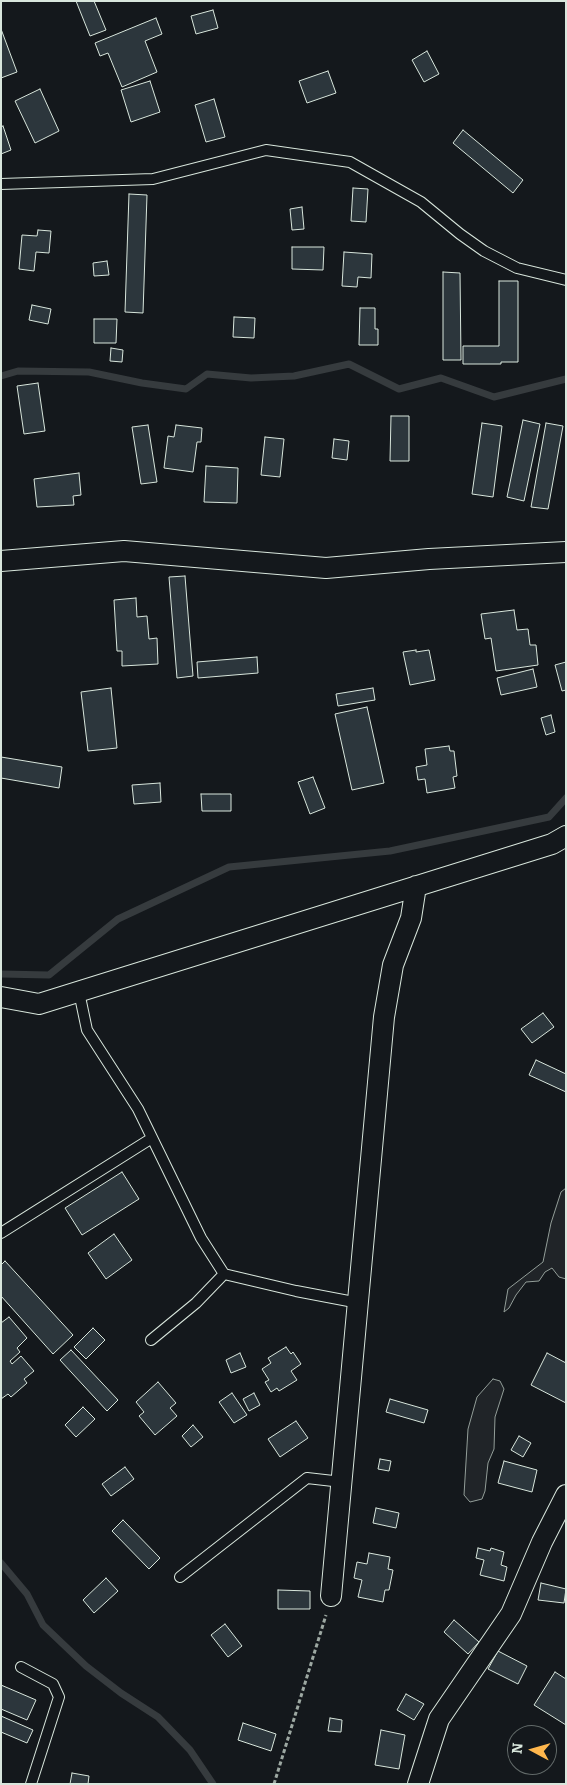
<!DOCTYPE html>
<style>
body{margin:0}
#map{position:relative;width:567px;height:1785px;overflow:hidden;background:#14181c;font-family:Bitter,serif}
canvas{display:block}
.frame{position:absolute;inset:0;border:2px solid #d8e6dc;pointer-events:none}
.north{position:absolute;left:507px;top:1725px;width:50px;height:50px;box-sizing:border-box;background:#14181c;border:1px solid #626a69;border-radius:50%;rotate:276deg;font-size:14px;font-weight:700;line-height:20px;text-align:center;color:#d8e6dc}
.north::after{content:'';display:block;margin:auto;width:18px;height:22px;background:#ffb74d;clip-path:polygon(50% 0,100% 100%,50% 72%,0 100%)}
</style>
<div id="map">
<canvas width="567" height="1785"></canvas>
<div class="frame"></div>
<div class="north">N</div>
</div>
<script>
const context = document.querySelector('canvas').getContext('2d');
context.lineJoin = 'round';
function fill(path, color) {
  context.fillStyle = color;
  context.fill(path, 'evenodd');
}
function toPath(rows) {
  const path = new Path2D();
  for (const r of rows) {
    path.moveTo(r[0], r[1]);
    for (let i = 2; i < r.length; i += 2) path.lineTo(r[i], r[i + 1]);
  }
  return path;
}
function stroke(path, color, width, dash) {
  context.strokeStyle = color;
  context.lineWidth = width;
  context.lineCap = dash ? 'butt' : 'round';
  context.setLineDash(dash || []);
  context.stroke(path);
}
const green = toPath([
 [566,1188,566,1279,559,1277,552,1268,545,1272,539,1281,526,1282,516,1295,509,1308,504,1312,508,1289,543,1262,551,1223,561,1192,566,1188],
 [493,1379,500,1381,504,1389,495,1417,494,1449,488,1463,485,1491,482,1499,470,1502,464,1495,468,1429,477,1397,493,1379]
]);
fill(green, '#202428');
stroke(green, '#939e99', 1);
stroke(toPath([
 [1,376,18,371,89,372,142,383,186,389,207,374,251,378,294,376,349,364,399,389,441,378,494,397,566,379],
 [1,974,49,975,118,919,229,867,390,851,549,817,566,798],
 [1,1563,27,1594,43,1625,86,1666,121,1693,158,1717,190,1750,213,1784]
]), '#363b3e', 7);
const building = toPath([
 [76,1,94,1,106,30,90,36,76,1],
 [213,10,218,28,196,34,191,16,213,10],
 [156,18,162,34,145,41,157,72,122,87,108,53,100,56,95,43,156,18],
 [1,29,17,72,1,78,1,29],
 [427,51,439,74,424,82,412,60,427,51],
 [328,71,336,93,307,103,299,81,328,71],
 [150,81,160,112,131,122,121,90,150,81],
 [40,89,59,131,35,143,15,101,40,89],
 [214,99,225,137,206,142,195,105,214,99],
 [3,126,11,150,1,154,1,127,3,126],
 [463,130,523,180,513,193,453,143,463,130],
 [353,188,368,189,366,222,351,221,353,188],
 [129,194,147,195,143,313,125,312,129,194],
 [302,207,304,229,292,230,290,209,302,207],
 [38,230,51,231,49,253,36,252,34,271,19,269,22,235,37,236,38,230],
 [292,247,324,247,323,270,292,269,292,247],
 [344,252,372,254,371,278,358,277,357,287,342,286,344,252],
 [107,261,109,275,94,276,93,263,107,261],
 [443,272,460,273,461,360,443,360,443,272],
 [499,281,518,281,518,362,501,362,501,364,463,364,463,346,499,346,499,281],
 [32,305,51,309,48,324,29,320,32,305],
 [360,308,375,308,375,329,378,329,378,345,359,345,360,308],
 [234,317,255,318,254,338,233,337,234,317],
 [94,319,117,319,116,343,94,343,94,319],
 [111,348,123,350,122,362,110,361,111,348],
 [38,383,45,431,24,434,17,386,38,383],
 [391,416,409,416,409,461,390,461,391,416],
 [523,420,540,424,524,501,507,497,523,420],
 [482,423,502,426,493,497,472,494,482,423],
 [546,423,563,426,548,509,531,507,546,423],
 [148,425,157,482,141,484,132,427,148,425],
 [176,425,202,428,201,442,197,442,193,472,164,468,168,436,174,437,176,425],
 [265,437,284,439,280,477,261,475,265,437],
 [334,439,349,441,347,460,332,458,334,439],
 [206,466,238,468,237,503,204,502,206,466],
 [79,473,81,495,73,496,74,505,37,507,34,479,79,473],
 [185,576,193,676,177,678,169,577,185,576],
 [136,598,137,617,147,616,149,639,157,638,158,664,122,666,122,651,117,651,114,600,136,598],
 [514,610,517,630,528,629,530,645,536,645,538,665,496,671,491,638,485,639,481,614,514,610],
 [416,650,416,652,429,650,435,680,410,685,403,652,416,650],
 [257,657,258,673,198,678,197,662,257,657],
 [566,662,566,690,562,691,555,665,566,662],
 [533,669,537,687,501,695,497,678,533,669],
 [111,688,117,748,88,751,81,692,111,688],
 [373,688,375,700,338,706,336,694,373,688],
 [367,707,384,783,352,790,335,714,367,707],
 [551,715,555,732,546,735,541,718,551,715],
 [449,746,450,751,454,751,457,776,453,777,455,788,427,793,425,779,418,780,416,767,427,765,425,749,449,746],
 [1,757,62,767,59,788,1,778,1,757],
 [313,777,325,808,310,814,298,782,313,777],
 [160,783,161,802,134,804,132,785,160,783],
 [201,794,231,794,231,811,202,811,201,794],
 [543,1013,554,1027,532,1043,521,1029,543,1013],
 [536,1060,566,1074,566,1092,529,1075,536,1060],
 [122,1172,139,1199,82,1235,65,1208,122,1172],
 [114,1234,132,1260,106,1279,88,1253,114,1234],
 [5,1261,73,1335,53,1354,1,1296,1,1265,5,1261],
 [9,1317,27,1338,17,1348,20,1352,10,1361,12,1364,21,1356,34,1371,24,1379,27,1383,11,1397,8,1394,1,1399,1,1323,9,1317],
 [93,1328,105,1340,86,1359,74,1347,93,1328],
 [286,1347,291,1354,293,1352,301,1364,291,1371,297,1380,279,1391,277,1388,271,1392,265,1382,269,1380,262,1369,271,1363,268,1358,286,1347],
 [71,1350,118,1400,107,1411,60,1360,71,1350],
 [240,1353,246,1367,231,1373,226,1360,240,1353],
 [547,1353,566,1363,566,1403,531,1385,547,1353],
 [158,1382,176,1403,170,1408,177,1416,155,1435,139,1416,144,1412,136,1402,158,1382],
 [232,1393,247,1415,234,1423,219,1402,232,1393],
 [254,1393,260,1405,249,1411,243,1399,254,1393],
 [390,1399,428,1410,424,1423,386,1412,390,1399],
 [83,1407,95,1419,76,1437,65,1425,83,1407],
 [296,1421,308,1438,280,1457,268,1439,296,1421],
 [193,1425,203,1437,191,1447,182,1436,193,1425],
 [519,1436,531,1443,523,1457,511,1450,519,1436],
 [380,1459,391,1461,389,1471,378,1469,380,1459],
 [504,1461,537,1470,532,1492,498,1483,504,1461],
 [125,1467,134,1479,111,1496,102,1484,125,1467],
 [376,1508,399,1513,396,1528,373,1523,376,1508],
 [123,1520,160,1558,149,1569,112,1531,123,1520],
 [478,1548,490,1551,491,1548,504,1552,501,1565,507,1567,504,1581,480,1575,484,1560,476,1558,478,1548],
 [369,1553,390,1557,388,1569,393,1570,389,1590,385,1590,383,1602,358,1597,362,1580,354,1578,357,1562,367,1564,369,1553],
 [106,1578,118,1591,94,1613,83,1600,106,1578],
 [541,1583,566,1589,564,1603,538,1600,541,1583],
 [278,1590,310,1591,310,1609,278,1609,278,1590],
 [454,1620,479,1642,468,1654,444,1632,454,1620],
 [225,1624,242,1646,228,1657,211,1635,225,1624],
 [498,1651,527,1666,518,1684,488,1669,498,1651],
 [555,1672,566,1679,566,1725,534,1705,555,1672],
 [1,1685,36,1700,27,1720,1,1709,1,1685],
 [406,1694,424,1704,414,1720,397,1710,406,1694],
 [1,1716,33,1730,27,1743,1,1732,1,1716],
 [330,1718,342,1720,341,1732,328,1731,330,1718],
 [243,1723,276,1734,271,1751,238,1740,243,1723],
 [381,1730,405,1735,399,1769,375,1765,381,1730],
 [72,1773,89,1776,88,1784,70,1784,72,1773]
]);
fill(building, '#2c363c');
stroke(building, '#d8e6dc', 1);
const lane = toPath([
 [1,184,153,179,266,150,350,162,421,202,460,234,484,251,517,268,566,280],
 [79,992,87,1030,138,1109,201,1238,224,1274,296,1291,359,1303],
 [1,1233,152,1138],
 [151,1340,196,1303,224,1274],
 [180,1577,307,1478,342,1482],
 [21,1667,53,1684,59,1697,31,1784]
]);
const street = toPath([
 [1,561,124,551,326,568,429,559,566,552],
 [1,997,39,1004,552,844,566,836],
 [331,1596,384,1017,393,965,411,918,416,886],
 [418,1784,439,1719,511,1614,542,1542,566,1495]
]);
stroke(lane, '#d8e6dc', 12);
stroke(street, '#d8e6dc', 22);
stroke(toPath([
 [274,1784,326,1615]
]), '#9da8a2', 3, [4, 2.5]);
stroke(lane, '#14181c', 10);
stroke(street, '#14181c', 20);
</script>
